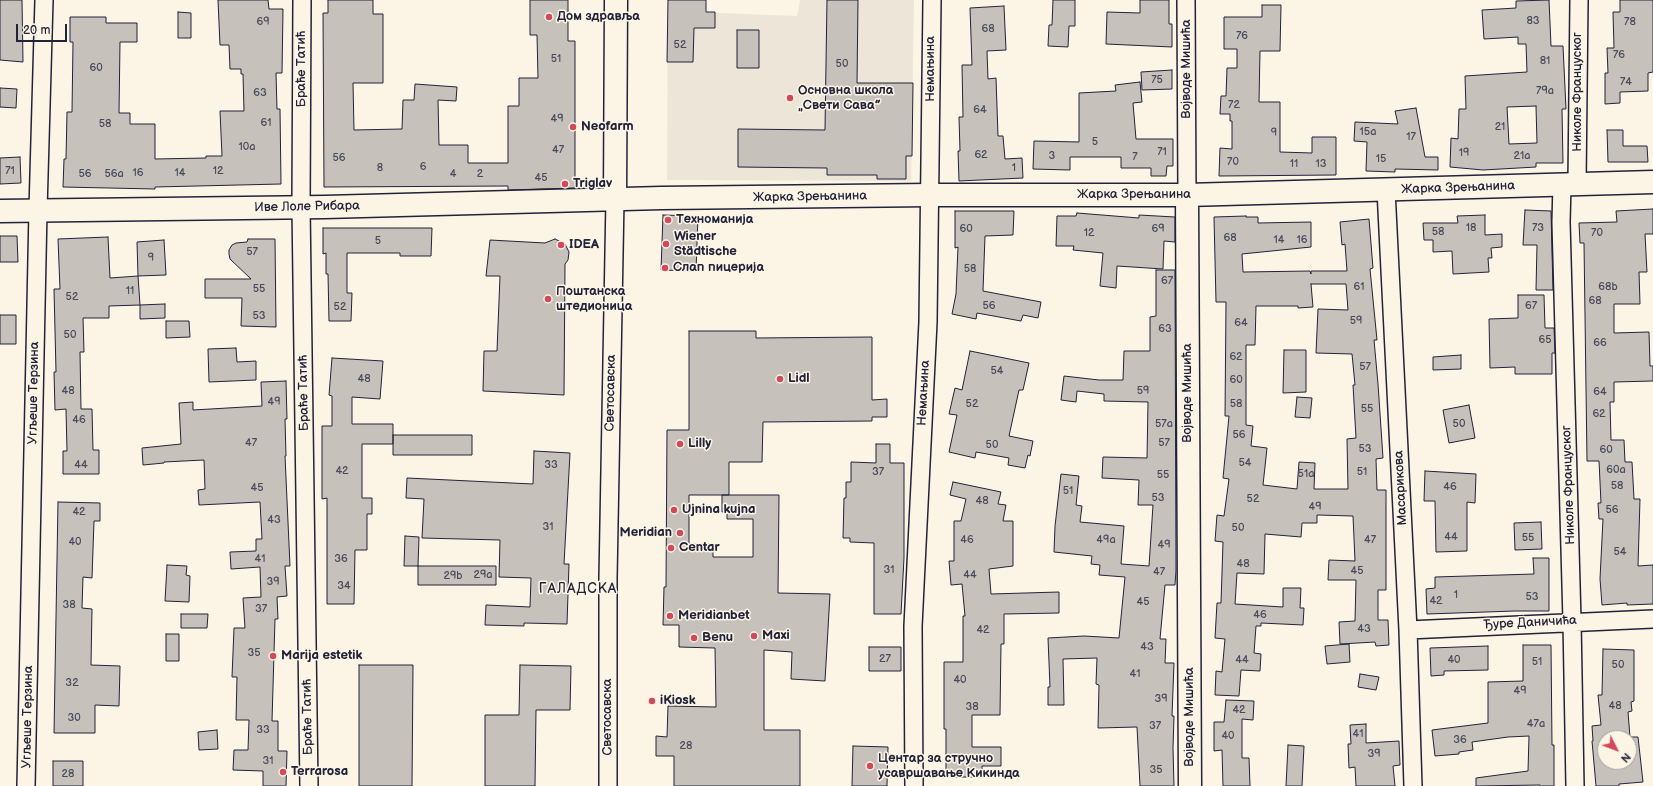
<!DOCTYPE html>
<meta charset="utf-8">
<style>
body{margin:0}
#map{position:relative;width:1653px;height:786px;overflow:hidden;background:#fcf5e5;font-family:"Balsamiq Sans",sans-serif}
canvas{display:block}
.north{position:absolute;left:1597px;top:730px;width:40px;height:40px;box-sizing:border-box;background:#fcf5e5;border:1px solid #a5a1a1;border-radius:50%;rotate:132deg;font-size:11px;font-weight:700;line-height:16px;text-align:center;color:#22223b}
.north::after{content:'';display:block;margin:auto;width:14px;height:18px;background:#d1495b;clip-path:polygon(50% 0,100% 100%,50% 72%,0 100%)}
.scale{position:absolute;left:16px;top:24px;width:51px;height:18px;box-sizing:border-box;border:2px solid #22223b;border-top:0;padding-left:5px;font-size:12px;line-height:14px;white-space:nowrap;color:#22223b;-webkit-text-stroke:3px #fcf5e5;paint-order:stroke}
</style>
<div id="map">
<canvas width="1653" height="786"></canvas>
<div class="north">N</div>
<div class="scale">20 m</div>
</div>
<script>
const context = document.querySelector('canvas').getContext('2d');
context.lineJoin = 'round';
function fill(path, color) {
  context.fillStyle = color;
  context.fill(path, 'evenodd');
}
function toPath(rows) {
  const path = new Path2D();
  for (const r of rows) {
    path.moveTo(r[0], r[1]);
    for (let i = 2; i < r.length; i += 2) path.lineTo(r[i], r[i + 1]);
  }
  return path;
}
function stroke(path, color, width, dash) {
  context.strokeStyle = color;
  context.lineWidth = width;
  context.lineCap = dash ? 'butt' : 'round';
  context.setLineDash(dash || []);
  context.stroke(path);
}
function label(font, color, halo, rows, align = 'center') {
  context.font = font + ' "Balsamiq Sans",sans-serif';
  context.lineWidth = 3;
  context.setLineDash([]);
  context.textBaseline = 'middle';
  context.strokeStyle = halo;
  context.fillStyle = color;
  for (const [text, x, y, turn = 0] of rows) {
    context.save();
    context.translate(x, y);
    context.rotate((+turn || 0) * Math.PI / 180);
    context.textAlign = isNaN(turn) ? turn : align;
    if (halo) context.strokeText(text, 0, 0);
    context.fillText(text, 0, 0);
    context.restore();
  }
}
fill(toPath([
 [800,0,914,0,911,181,667,180,668,11,797,16]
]), '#ece5d8');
const building = toPath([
 [0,0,22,0,23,62,0,60,0,0],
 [218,0,268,0,269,9,283,9,282,73,276,73,277,109,280,109,281,184,155,187,155,189,63,187,64,159,66,159,67,112,72,112,73,42,70,42,70,17,106,17,106,23,137,23,137,42,120,42,119,113,130,113,130,124,155,124,155,159,206,158,206,156,222,156,220,111,244,111,243,74,241,74,241,69,230,69,229,45,220,45,218,0],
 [328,0,373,0,373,14,383,14,383,83,353,83,354,130,402,129,403,100,414,100,415,84,457,87,456,101,438,100,439,145,468,145,468,163,508,163,508,106,519,106,519,78,538,78,537,35,530,35,530,0,568,0,568,41,575,41,575,188,508,190,508,186,324,187,323,13,328,13,328,0],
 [668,0,706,0,706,12,715,12,715,28,694,28,693,62,667,62,668,0],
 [827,0,858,0,857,83,913,83,912,156,906,156,906,179,877,179,877,175,827,175,827,168,738,167,738,129,825,130,827,0],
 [1053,0,1075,0,1075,26,1069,26,1068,47,1048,46,1049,25,1052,25,1053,0],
 [1140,0,1169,0,1169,24,1172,24,1172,47,1106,44,1107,12,1140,13,1140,0],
 [1549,0,1551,46,1563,46,1566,109,1562,109,1563,163,1536,163,1536,167,1483,170,1450,167,1451,138,1458,139,1459,109,1466,109,1465,76,1527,72,1526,44,1518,44,1518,37,1484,39,1482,10,1516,8,1516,1,1549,0],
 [1536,106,1537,143,1509,144,1507,107,1536,106],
 [1620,0,1653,0,1653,72,1648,73,1648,91,1620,92,1620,103,1605,104,1605,73,1608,73,1607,48,1614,48,1613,12,1620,12,1620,0],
 [1262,5,1281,5,1280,51,1260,51,1259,102,1280,102,1280,152,1312,153,1312,137,1336,137,1336,175,1219,176,1220,148,1232,149,1232,121,1230,121,1230,114,1220,114,1221,96,1226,96,1227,68,1237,68,1237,49,1224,49,1224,17,1262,17,1262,5],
 [1004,6,1006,50,987,51,988,79,996,78,998,136,1003,136,1005,159,1022,158,1023,178,959,181,958,151,960,151,959,117,963,117,962,65,972,65,970,8,1004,6],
 [178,12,191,13,191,38,178,38,178,12],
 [737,30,759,30,759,68,737,68,737,30],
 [1172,70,1172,89,1142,90,1141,72,1172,70],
 [1140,82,1142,102,1133,103,1136,139,1173,139,1173,166,1167,166,1166,176,1151,176,1151,168,1121,168,1121,157,1070,157,1070,170,1033,169,1034,141,1079,142,1079,93,1116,91,1115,85,1140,82],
 [0,88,17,89,16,108,0,107,0,88],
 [1416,108,1425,157,1438,157,1438,170,1395,169,1395,172,1366,171,1367,142,1354,141,1355,122,1398,124,1395,111,1416,108],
 [1607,130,1623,130,1623,146,1647,146,1648,162,1608,162,1607,130],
 [20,157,21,183,0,184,0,158,20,157],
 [1653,209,1653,234,1645,234,1647,272,1639,272,1640,304,1614,304,1614,333,1649,332,1650,366,1653,366,1653,381,1614,382,1614,402,1610,402,1611,440,1624,440,1625,462,1632,462,1634,499,1640,499,1638,566,1653,565,1653,604,1627,605,1627,603,1602,605,1600,579,1603,519,1599,519,1598,503,1601,503,1599,461,1587,461,1584,243,1580,243,1579,223,1617,222,1616,211,1653,209],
 [1525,210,1551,211,1553,290,1536,290,1537,245,1523,245,1525,210],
 [955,211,1014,211,1013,235,985,236,983,291,1041,302,1038,318,1023,315,1021,321,977,313,976,319,952,314,956,294,958,247,955,248,955,211],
 [1077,213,1139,218,1139,215,1175,217,1175,242,1164,241,1163,269,1117,266,1116,288,1100,286,1103,253,1073,250,1074,246,1056,246,1057,216,1076,216,1077,213],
 [663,215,698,216,696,271,661,270,663,215],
 [1485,215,1485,235,1502,234,1502,247,1491,248,1492,258,1488,258,1489,272,1453,274,1452,251,1433,252,1433,240,1424,240,1423,223,1458,223,1457,216,1485,215],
 [1246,216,1246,217,1258,217,1258,223,1311,222,1311,247,1242,254,1243,272,1310,271,1311,274,1311,271,1347,271,1345,244,1342,245,1340,222,1369,219,1373,268,1370,269,1377,340,1374,340,1378,384,1383,458,1376,459,1377,490,1386,490,1386,590,1378,590,1378,620,1388,620,1389,645,1376,646,1375,642,1340,644,1339,622,1355,621,1356,580,1328,580,1329,560,1355,561,1353,516,1317,515,1317,523,1302,523,1301,537,1265,534,1264,574,1237,573,1235,604,1283,607,1283,588,1301,588,1300,608,1304,608,1303,625,1261,623,1261,626,1256,626,1254,653,1261,654,1260,671,1241,670,1239,696,1215,695,1216,671,1222,672,1225,639,1215,638,1217,603,1221,603,1223,542,1215,541,1217,515,1224,516,1229,479,1223,478,1229,416,1225,416,1226,302,1216,302,1214,217,1246,216],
 [1311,284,1346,284,1348,310,1318,309,1316,353,1352,354,1355,385,1353,385,1356,438,1347,439,1348,489,1314,489,1315,463,1299,462,1297,489,1263,485,1267,448,1251,446,1253,426,1246,425,1246,345,1255,345,1256,306,1298,306,1298,308,1313,307,1311,284],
 [323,228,432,228,431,256,400,256,400,253,347,253,347,293,352,293,351,321,329,321,328,274,326,274,326,253,323,254,323,228],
 [0,236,17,236,18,262,0,262,0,236],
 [108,237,110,278,138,276,140,305,109,306,109,318,83,318,84,352,80,352,81,409,92,409,93,450,99,450,99,474,63,474,63,451,67,451,66,409,55,410,54,372,56,372,54,289,60,289,58,239,108,237],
 [248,239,275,239,276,327,241,326,242,298,205,298,205,279,251,279,230,259,229,254,229,250,232,245,236,243,247,242,248,239],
 [555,239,565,244,569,252,568,260,565,264,564,395,483,391,484,351,497,351,500,276,486,276,490,240,545,243,555,239],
 [164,240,166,275,138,276,137,242,164,240],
 [1156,270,1175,270,1176,570,1175,585,1165,585,1160,639,1166,639,1165,663,1174,663,1172,716,1174,716,1173,748,1174,786,1140,786,1137,727,1098,728,1099,685,1096,684,1097,658,1063,659,1064,705,1048,705,1048,687,1050,687,1048,638,1084,636,1119,638,1125,577,1099,575,1100,565,1091,564,1092,556,1054,552,1055,526,1061,474,1079,476,1076,505,1082,506,1080,522,1124,526,1121,564,1149,566,1153,505,1138,505,1139,480,1102,478,1103,457,1147,458,1148,402,1104,401,1104,394,1077,391,1076,402,1061,400,1064,376,1099,380,1123,380,1124,351,1150,351,1150,317,1156,316,1156,270],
 [1518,295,1544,295,1545,328,1554,328,1555,353,1552,353,1552,374,1515,374,1515,367,1490,368,1489,319,1518,318,1518,295],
 [165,304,165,318,140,319,140,305,165,304],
 [0,315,16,315,16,344,0,344,0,315],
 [166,321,189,321,190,337,166,338,166,321],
 [689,331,756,331,756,338,872,337,872,400,887,399,887,417,872,417,872,421,763,422,762,462,729,462,729,495,689,495,689,544,713,544,713,557,753,557,753,519,727,519,727,511,722,512,722,495,779,495,778,593,830,594,825,681,791,679,792,652,764,650,764,730,800,730,800,786,674,786,674,756,656,756,656,736,667,737,668,706,716,707,715,648,679,647,679,625,663,625,664,587,666,587,667,430,689,430,689,331],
 [236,348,237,362,256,361,256,380,209,382,208,349,236,348],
 [1284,350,1306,350,1306,392,1283,393,1284,350],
 [970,351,1029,363,1023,390,1019,390,1009,436,1033,441,1030,456,1028,455,1025,468,1008,465,1009,458,976,452,975,458,949,452,957,415,949,414,955,388,962,390,970,351],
 [1461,355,1461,369,1433,370,1433,357,1461,355],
 [332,358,383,361,380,399,352,397,352,424,393,424,393,444,362,444,362,498,372,498,372,514,367,514,367,550,355,550,354,604,327,604,327,498,322,499,322,426,332,426,332,396,329,395,332,358],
 [286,381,287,419,285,419,286,456,285,456,290,566,285,566,287,596,277,597,278,619,275,619,272,721,278,721,278,751,287,751,286,786,263,786,263,771,233,770,234,750,248,750,249,720,236,720,237,677,232,677,234,628,245,628,243,598,261,597,260,567,231,569,230,552,256,551,256,539,262,539,260,502,199,505,198,490,205,489,204,460,164,462,164,463,143,465,142,448,181,444,179,403,193,402,193,410,262,406,261,382,286,381],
 [1297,397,1312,398,1310,418,1295,417,1297,397],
 [1469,405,1475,438,1449,443,1443,410,1469,405],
 [393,435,472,435,472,455,393,455,393,435],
 [876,444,890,444,890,463,904,463,904,558,901,614,874,614,874,543,850,542,850,538,843,538,844,498,846,498,846,482,851,482,851,462,876,463,876,444],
 [534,451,570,453,564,564,569,564,567,624,524,623,524,626,485,625,486,605,530,607,531,578,499,577,500,540,422,538,424,499,406,498,407,478,533,484,534,451],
 [1425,471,1476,474,1475,503,1467,502,1467,551,1436,552,1435,501,1424,501,1425,471],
 [953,482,1001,492,998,504,1006,505,1003,521,1013,521,1013,566,989,569,991,594,1059,592,1059,613,1004,614,1004,644,1001,644,1000,715,972,715,972,747,1001,747,1001,766,982,766,982,777,946,777,946,729,944,729,944,662,963,662,963,616,965,616,962,584,951,585,949,561,954,561,954,521,961,521,966,499,950,495,953,482],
 [58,502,100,503,100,521,94,521,92,578,83,577,82,608,92,609,91,665,120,666,119,706,95,705,95,733,54,733,58,502],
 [1541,522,1542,549,1515,550,1514,523,1541,522],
 [405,536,419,537,418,566,404,566,405,536],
 [1533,558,1549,558,1549,611,1515,611,1427,614,1426,589,1435,588,1435,577,1534,574,1533,558],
 [167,565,187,566,186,575,190,576,189,602,165,601,167,565],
 [418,566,496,566,496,585,418,585,418,566],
 [181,614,208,614,207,628,181,628,181,614],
 [166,634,179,634,179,661,166,661,166,634],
 [1349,644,1350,662,1327,664,1325,646,1349,644],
 [1523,645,1551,645,1552,745,1554,745,1554,786,1540,786,1540,785,1476,786,1476,778,1528,771,1529,736,1508,737,1472,742,1473,750,1459,752,1459,754,1435,756,1432,730,1488,723,1488,682,1523,681,1523,645],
 [1488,646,1488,670,1444,671,1444,675,1431,676,1430,648,1488,646],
 [869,647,901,647,901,671,869,671,869,647],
 [1603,649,1634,650,1634,701,1631,702,1632,711,1628,712,1630,737,1638,737,1643,782,1619,784,1619,786,1596,786,1592,741,1593,741,1592,726,1601,725,1598,695,1602,695,1603,649],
 [1605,738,1629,738,1629,762,1605,762,1605,738],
 [359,665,413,665,412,786,359,786,359,665],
 [520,665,571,666,570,710,536,710,535,786,485,786,485,715,519,715,520,665],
 [1360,674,1379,677,1376,690,1358,687,1360,674],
 [1226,700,1254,701,1253,720,1242,719,1242,758,1249,758,1250,786,1223,786,1222,750,1214,751,1214,722,1224,722,1226,700],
 [1366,724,1366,743,1399,741,1400,765,1393,766,1395,786,1356,786,1355,767,1349,768,1348,744,1351,744,1350,725,1366,724],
 [217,730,218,749,199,750,198,732,217,730],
 [1288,745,1304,746,1302,786,1286,786,1288,745],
 [853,746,888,747,887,786,852,786,853,746],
 [53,761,83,761,83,786,53,786,53,761]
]);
fill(building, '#c6c1bb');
stroke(building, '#22223b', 1);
const street = toPath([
 [302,0,301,207,309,786],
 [1186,0,1187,195],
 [1577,183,1579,0],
 [1562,184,1561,222,1572,621,1575,786],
 [1386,190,1408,630,1413,786],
 [1408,630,1653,619],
 [26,786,38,210,44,0],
 [608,786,608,578,615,199],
 [914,786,913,626,928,322,932,0]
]);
const secondary = toPath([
 [1187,195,1190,786],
 [615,199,616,0],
 [0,211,325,207,661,198,930,195,1187,195,1653,182]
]);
stroke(street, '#22223b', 20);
stroke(secondary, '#22223b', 25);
stroke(street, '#fcf5e5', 17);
stroke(secondary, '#fcf5e5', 22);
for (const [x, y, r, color] of [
 [549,17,4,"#d1495b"],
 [790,98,4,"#d1495b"],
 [573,127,4,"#d1495b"],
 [565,184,4,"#d1495b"],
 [668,220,4,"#d1495b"],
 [666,244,4,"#d1495b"],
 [561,245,4,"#d1495b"],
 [665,268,4,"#d1495b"],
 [548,299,4,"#d1495b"],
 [780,379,4,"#d1495b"],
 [680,444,4,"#d1495b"],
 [674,510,4,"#d1495b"],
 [680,533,4,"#d1495b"],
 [671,548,4,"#d1495b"],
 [670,616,4,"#d1495b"],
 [754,636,4,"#d1495b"],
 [694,638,4,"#d1495b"],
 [273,656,4,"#d1495b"],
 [652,701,4,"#d1495b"],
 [870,766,4,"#d1495b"],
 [283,772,4,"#d1495b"]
]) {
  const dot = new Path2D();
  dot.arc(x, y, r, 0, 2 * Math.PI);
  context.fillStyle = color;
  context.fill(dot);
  stroke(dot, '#fcf5e5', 1.5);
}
label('11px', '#4b4a5b', null, [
 ["83",1533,21],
 ["69",263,22],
 ["78",1630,22],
 ["68",988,29],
 ["76",1242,36],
 ["52",680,45],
 ["76",1619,55],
 ["51",556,59],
 ["81",1545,61],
 ["50",842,64],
 ["60",96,68],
 ["75",1157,80],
 ["74",1626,82],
 ["79a",1545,91],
 ["63",260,93],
 ["72",1234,105],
 ["64",980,110],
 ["49",557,119],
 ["61",266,123],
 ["58",105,124],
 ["21",1500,127],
 ["15a",1368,132],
 ["9",1274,133],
 ["17",1411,137],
 ["5",1095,142],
 ["10a",247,147],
 ["47",558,150],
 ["71",1162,152],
 ["19",1464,153],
 ["62",981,155],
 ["3",1052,156],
 ["21a",1522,156],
 ["7",1135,157],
 ["56",339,158],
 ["15",1381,159],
 ["70",1233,162],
 ["11",1294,164],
 ["13",1321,164],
 ["6",423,167],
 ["8",380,168],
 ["1",1014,168],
 ["71",10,171],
 ["12",218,171],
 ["16",138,173],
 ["14",180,173],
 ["56",85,174],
 ["56a",114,174],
 ["4",453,174],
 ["2",480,174],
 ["45",541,178],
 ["18",1471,228],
 ["73",1538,228],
 ["60",966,229],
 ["69",1158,229],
 ["58",1438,232],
 ["12",1089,233],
 ["70",1597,233],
 ["68",1230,238],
 ["14",1279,240],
 ["16",1302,240],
 ["5",378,241],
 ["57",252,252],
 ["9",151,258],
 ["58",970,269],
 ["67",1167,281],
 ["61",1359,287],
 ["68b",1608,287],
 ["55",259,289],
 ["11",130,291],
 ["52",72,297],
 ["68",1595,301],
 ["56",989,306],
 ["67",1531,306],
 ["52",340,307],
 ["53",259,316],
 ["59",1356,321],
 ["64",1241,323],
 ["63",1165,329],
 ["50",70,335],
 ["65",1545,340],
 ["66",1600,343],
 ["62",1236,357],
 ["57",1365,367],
 ["54",997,371],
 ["48",364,379],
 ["60",1236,380],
 ["48",68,391],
 ["59",1143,391],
 ["64",1600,392],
 ["49",274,402],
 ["52",972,404],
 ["58",1236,404],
 ["55",1367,409],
 ["62",1599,414],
 ["46",79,420],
 ["57a",1164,424],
 ["50",1459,424],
 ["56",1239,435],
 ["47",251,443],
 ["57",1164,443],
 ["50",992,445],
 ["53",1365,449],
 ["60",1606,450],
 ["54",1245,463],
 ["44",81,465],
 ["33",551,465],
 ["60a",1616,470],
 ["42",342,471],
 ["37",878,472],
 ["51",1362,472],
 ["51a",1306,474],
 ["55",1163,475],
 ["58",1617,486],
 ["46",1450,487],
 ["45",257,488],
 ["51",1068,491],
 ["53",1158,498],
 ["52",1253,499],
 ["48",982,501],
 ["49",1315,507],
 ["56",1612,510],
 ["42",79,512],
 ["43",274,520],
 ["31",548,527],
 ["50",1238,528],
 ["44",1451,537],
 ["55",1528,538],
 ["46",967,540],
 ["49a",1106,540],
 ["47",1370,540],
 ["40",75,542],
 ["49",1164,545],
 ["54",1620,552],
 ["41",260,559],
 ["36",341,559],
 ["48",1243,564],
 ["31",889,570],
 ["45",1357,571],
 ["47",1159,572],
 ["29a",483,575],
 ["44",970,575],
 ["29b",453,576],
 ["39",273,582],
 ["34",344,586],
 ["1",1456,595],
 ["53",1532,597],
 ["42",1436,601],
 ["45",1143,602],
 ["38",69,605],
 ["37",261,609],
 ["46",1260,615],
 ["43",1364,629],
 ["42",983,630],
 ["43",1147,647],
 ["35",254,653],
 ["27",885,659],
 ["44",1242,660],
 ["40",1454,660],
 ["51",1537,662],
 ["50",1618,665],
 ["41",1135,674],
 ["40",960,680],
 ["32",72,683],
 ["49",1520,691],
 ["39",1161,699],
 ["48",1615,706],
 ["38",972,707],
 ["42",1239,710],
 ["30",74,718],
 ["47a",1536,724],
 ["37",1155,726],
 ["33",263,730],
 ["41",1358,734],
 ["40",1228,736],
 ["36",1460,740],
 ["28",686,746],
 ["39",1374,754],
 ["31",268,761],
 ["35",1156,770],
 ["28",68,774]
]);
label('bold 13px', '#22223b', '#fcf5e5', [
 ["Дом здравља",557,17],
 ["Основна школа",798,91],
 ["„Свети Сава”",798,106],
 ["Neofarm",581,127],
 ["Triglav",573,184],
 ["Техноманија",676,220],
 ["Wiener",674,237],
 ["Städtische",674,252],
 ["IDEA",569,245],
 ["Слап пицерија",673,268],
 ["Поштанска",556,292],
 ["штедионица",556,307],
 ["Lidl",788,379],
 ["Lilly",688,444],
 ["Ujnina kujna",682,510],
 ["Meridian",672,533,"right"],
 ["Centar",679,548],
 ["Meridianbet",678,616],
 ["Maxi",762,636],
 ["Benu",702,638],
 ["Marija estetik",281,656],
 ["iKiosk",660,701],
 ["Центар за стручно",878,759],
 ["усавршавање Кикинда",878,774],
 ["Terrarosa",291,772]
], 'left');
label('13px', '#22223b', '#fcf5e5', [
 ["Браће Татић",302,69,-90],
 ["Немањина",931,69,-90],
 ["Војводе Мишића",1187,69,-90],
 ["Николе Француског",1578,92,-90],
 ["Жарка Зрењанина",1458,188,-2],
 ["Жарка Зрењанина",1134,195],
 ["Жарка Зрењанина",810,197,-1],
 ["Иве Лоле Рибара",307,207,-1],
 ["Угљеше Терзина",34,393,-89],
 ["Браће Татић",304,393,-91],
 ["Светосавска",611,393,-89],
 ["Немањина",924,393,-87],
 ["Војводе Мишића",1188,393,-90],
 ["Николе Француског",1569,485,-92],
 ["Масарикова",1401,488,-93],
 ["Ђуре Даничића",1530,623,-3],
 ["Угљеше Терзина",28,717,-89],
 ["Браће Татић",308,717,-91],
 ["Светосавска",608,717,-90],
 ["Војводе Мишића",1190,717,-90]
]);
context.letterSpacing = '1px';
label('14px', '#22223b', '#fcf5e5', [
 ["ГАЛАДСКА",578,589]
]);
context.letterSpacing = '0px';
</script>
